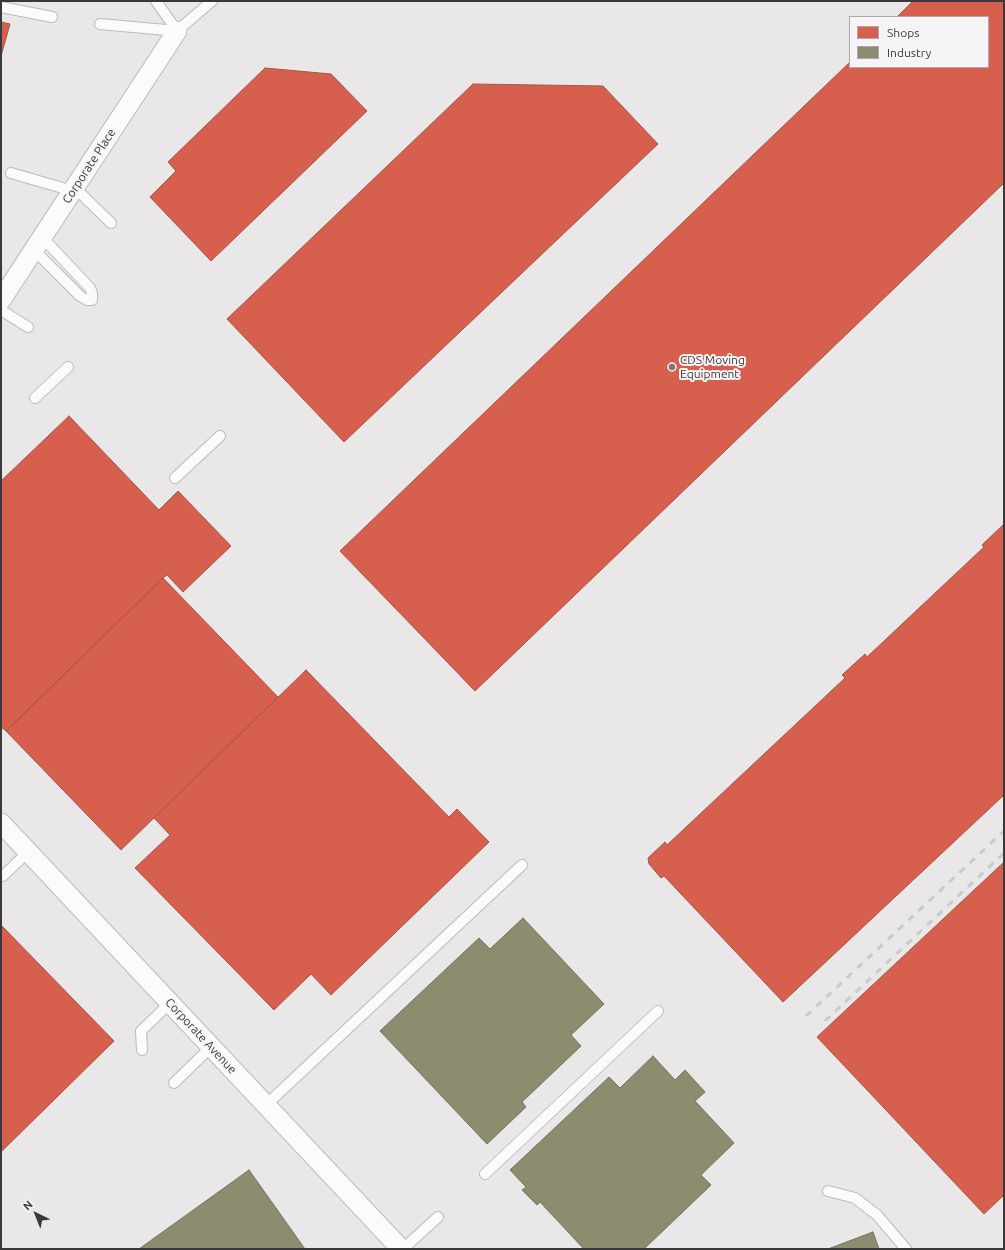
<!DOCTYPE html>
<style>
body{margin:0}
#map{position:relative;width:1005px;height:1250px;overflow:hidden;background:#e9e7e8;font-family:Ubuntu,sans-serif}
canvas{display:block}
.frame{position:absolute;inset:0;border:2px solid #3a393a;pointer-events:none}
.legend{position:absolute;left:849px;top:16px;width:140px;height:52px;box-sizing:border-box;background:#f7f4f7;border:1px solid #aba9ab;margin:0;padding:5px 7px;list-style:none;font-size:12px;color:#3a393a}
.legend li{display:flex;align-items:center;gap:8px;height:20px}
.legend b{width:20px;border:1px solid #aba9ab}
.north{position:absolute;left:16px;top:1194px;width:40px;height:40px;-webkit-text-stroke:3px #f7f4f7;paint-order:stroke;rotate:317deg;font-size:11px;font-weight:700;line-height:16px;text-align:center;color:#3a393a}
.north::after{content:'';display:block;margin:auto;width:14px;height:18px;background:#3a393a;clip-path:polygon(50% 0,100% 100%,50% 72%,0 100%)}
</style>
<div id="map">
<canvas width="1005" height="1250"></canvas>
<div class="frame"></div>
<ul class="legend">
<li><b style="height:11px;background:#d6604d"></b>Shops</li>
<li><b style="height:11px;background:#8c8c6e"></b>Industry</li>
</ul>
<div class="north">N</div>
</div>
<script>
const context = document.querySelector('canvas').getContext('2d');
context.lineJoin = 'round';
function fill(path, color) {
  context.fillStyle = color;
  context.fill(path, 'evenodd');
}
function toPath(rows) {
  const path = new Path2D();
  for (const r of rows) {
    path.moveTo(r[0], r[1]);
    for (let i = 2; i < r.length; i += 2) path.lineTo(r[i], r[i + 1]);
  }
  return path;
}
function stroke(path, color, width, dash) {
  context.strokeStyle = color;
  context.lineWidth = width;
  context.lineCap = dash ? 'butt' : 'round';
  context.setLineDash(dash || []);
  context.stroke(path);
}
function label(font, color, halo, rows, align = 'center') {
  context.font = font + ' Ubuntu,sans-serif';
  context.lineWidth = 4;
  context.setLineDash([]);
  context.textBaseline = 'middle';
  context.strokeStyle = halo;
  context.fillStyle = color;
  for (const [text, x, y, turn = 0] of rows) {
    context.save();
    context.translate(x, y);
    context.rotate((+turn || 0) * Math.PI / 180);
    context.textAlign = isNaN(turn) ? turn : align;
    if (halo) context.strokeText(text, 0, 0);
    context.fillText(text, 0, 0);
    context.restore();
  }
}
const shops = toPath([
 [913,1,1004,1,1004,183,475,691,340,551,850,62,850,67,988,67,988,17,897,17,913,1],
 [1,22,10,24,1,56,1,22],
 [265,68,331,74,367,111,211,261,150,197,176,171,168,162,265,68],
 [473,84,603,86,658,144,344,442,227,319,473,84],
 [69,416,159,510,178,491,231,546,183,592,167,575,163,578,6,731,1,727,1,481,69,416],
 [1004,524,1004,795,783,1002,664,876,661,878,649,864,648,858,665,842,667,845,845,678,842,675,865,654,867,657,984,547,982,545,1004,524],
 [163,578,278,697,121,850,6,731,163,578],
 [306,670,449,817,457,809,489,842,331,995,311,974,274,1010,135,868,170,835,154,818,306,670],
 [1004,862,1004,1195,984,1214,817,1037,1004,862],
 [1,925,114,1041,1,1152,1,925]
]);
fill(shops, '#d6604d');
stroke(shops, '#a75447', 1);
const industry = toPath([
 [523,918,604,1004,571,1035,581,1046,522,1102,526,1107,487,1144,380,1031,479,938,490,949,523,918],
 [653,1056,675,1080,685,1070,705,1092,695,1101,734,1143,701,1175,711,1185,644,1249,581,1249,583,1248,540,1202,537,1205,522,1190,526,1187,510,1170,609,1077,620,1088,653,1056],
 [249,1170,305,1249,139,1249,249,1170],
 [873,1232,879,1249,828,1249,873,1232]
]);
fill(industry, '#8c8c6e');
stroke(industry, '#73735e', 1);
const lane = toPath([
 [156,1,177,31],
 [1,7,52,17],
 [100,24,177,31,212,1],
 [11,173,73,191],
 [75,188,111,223],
 [34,250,80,296,87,300,92,300,92,293,90,288,42,237],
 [1,310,28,327],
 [35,398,68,367],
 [175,478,220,436],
 [3,876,28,852],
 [142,1050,141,1031,170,1003],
 [174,1083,211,1047],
 [266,1105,522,865],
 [485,1174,658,1011],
 [828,1191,855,1198,877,1215,906,1249],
 [403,1249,438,1217]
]);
const street = toPath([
 [1,300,177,31],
 [1,823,401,1249]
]);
stroke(lane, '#bcbabb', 12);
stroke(street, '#bcbabb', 21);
stroke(lane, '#fcfbfc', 10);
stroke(street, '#fcfbfc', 19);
stroke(toPath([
 [806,1016,1004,831],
 [825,1021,1004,853]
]), '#cacaca', 3, [7, 7]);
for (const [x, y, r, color] of [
 [672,367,4,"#777677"]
]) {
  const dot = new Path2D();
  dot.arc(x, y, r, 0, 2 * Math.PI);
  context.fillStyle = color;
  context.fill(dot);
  stroke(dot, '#f7f4f7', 1.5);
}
label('12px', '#3a393a', '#f7f4f7', [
 ["Corporate Place",89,166,-57],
 ["Corporate Avenue",201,1036,47]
]);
label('12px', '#3a393a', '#f7f4f7', [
 ["CDS Moving",680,360],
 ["Equipment",680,374]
], 'left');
</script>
